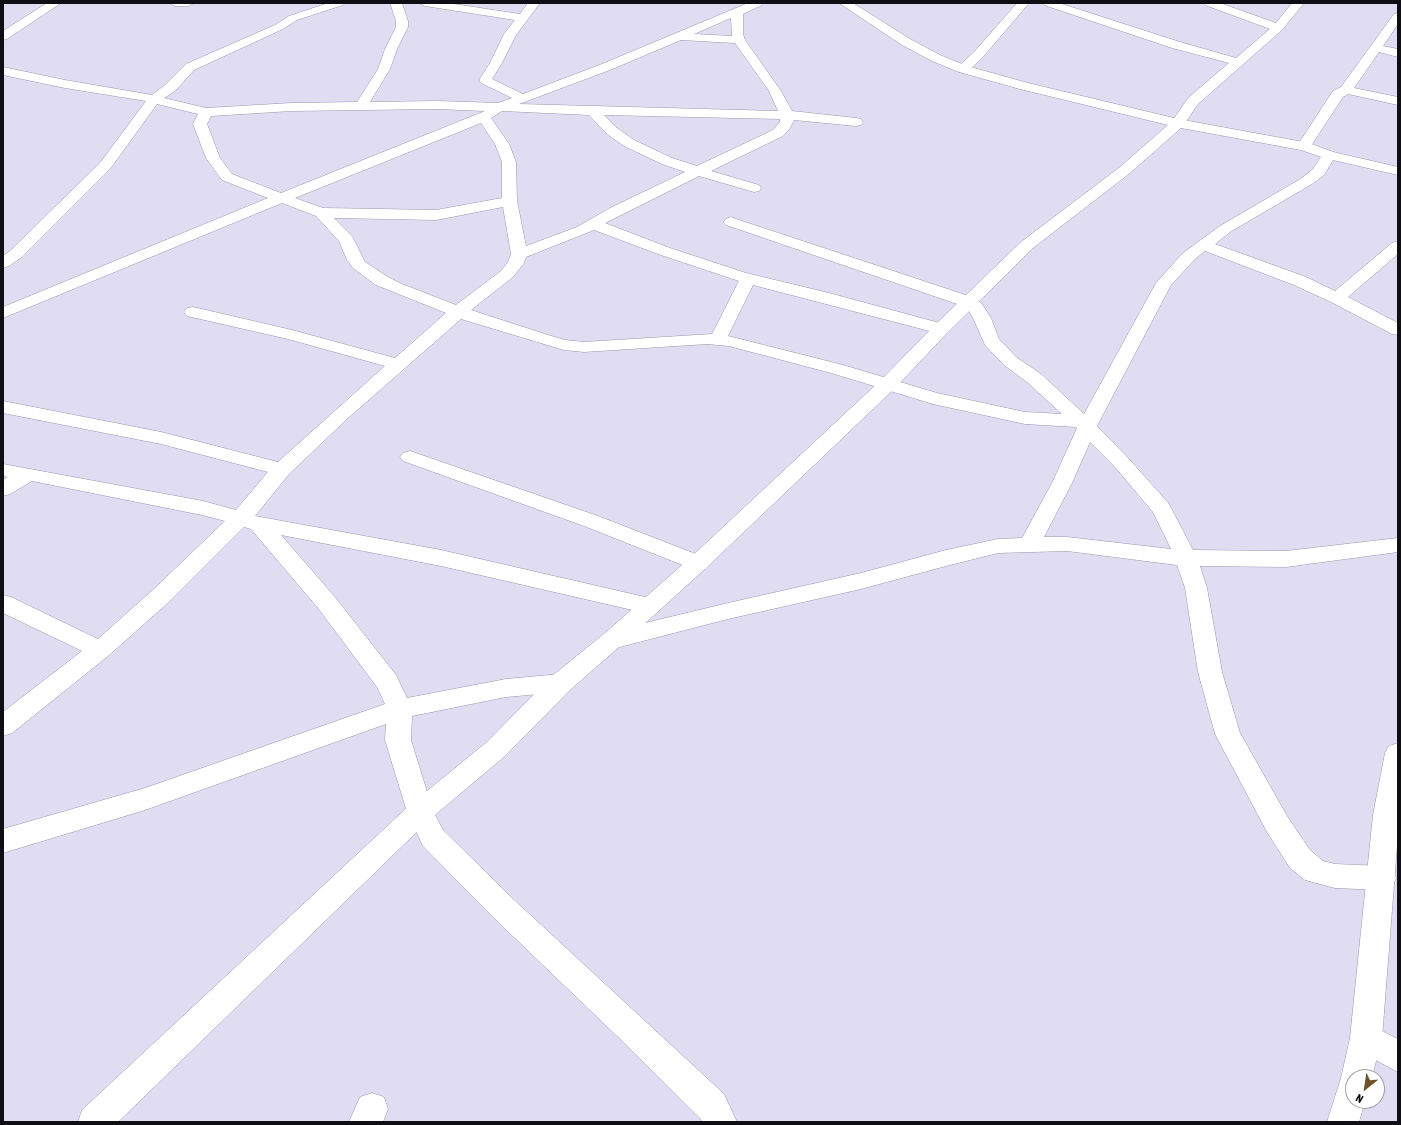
<!DOCTYPE html>
<style>
body{margin:0}
#map{position:relative;width:1401px;height:1125px;overflow:hidden;background:#e0ddf3;font-family:"Asap Condensed",sans-serif}
canvas{display:block}
.frame{position:absolute;inset:0;border:4px solid #0f0e15;pointer-events:none}
.north{position:absolute;left:1345px;top:1069px;width:40px;height:40px;box-sizing:border-box;background:#fff;border:1px solid #9f9fa1;border-radius:50%;rotate:210deg;font-size:11px;font-weight:700;line-height:16px;text-align:center;color:#0f0e15}
.north::after{content:'';display:block;margin:auto;width:14px;height:18px;background:#705126;clip-path:polygon(50% 0,100% 100%,50% 72%,0 100%)}
</style>
<div id="map">
<canvas width="1401" height="1125"></canvas>
<div class="frame"></div>
<div class="north">N</div>
</div>
<script>
const context = document.querySelector('canvas').getContext('2d');
context.lineJoin = 'round';
function toPath(rows) {
  const path = new Path2D();
  for (const r of rows) {
    path.moveTo(r[0], r[1]);
    for (let i = 2; i < r.length; i += 2) path.lineTo(r[i], r[i + 1]);
  }
  return path;
}
function stroke(path, color, width, dash) {
  context.strokeStyle = color;
  context.lineWidth = width;
  context.lineCap = dash ? 'butt' : 'round';
  context.setLineDash(dash || []);
  context.stroke(path);
}
function fill(path, color) {
  context.fillStyle = color;
  context.fill(path, 'evenodd');
}
const minor = toPath([
 [47,3,61,3,7,39,3,40,3,31,47,3],
 [169,3,194,3,188,6,175,6,169,3],
 [328,3,345,3,343,5,297,20,283,29,194,70,175,91,164,98,206,108,291,103,357,102,378,69,385,49,396,27,396,21,390,3,402,3,408,21,408,27,397,49,390,69,370,102,437,101,498,103,512,98,481,83,479,80,490,63,504,34,515,20,425,6,419,3,447,3,520,14,528,3,540,3,516,35,502,63,492,79,523,94,602,64,748,3,764,3,762,5,743,14,743,34,745,40,781,91,792,111,856,118,861,119,863,122,861,125,856,126,794,120,790,128,783,136,711,171,759,185,761,188,759,191,754,192,699,176,605,223,670,248,746,273,829,293,947,325,950,329,947,333,941,334,753,285,728,336,843,365,937,393,1025,412,1062,414,1027,382,1004,365,985,345,973,318,969,311,963,306,726,225,723,222,726,219,731,217,736,219,975,298,982,304,991,318,999,339,1016,357,1041,374,1084,414,1156,283,1183,253,1220,226,1302,178,1313,169,1324,152,1329,151,1334,152,1336,155,1324,175,1312,184,1230,232,1215,244,1306,277,1335,291,1392,243,1398,241,1398,254,1348,297,1398,323,1398,335,1392,334,1331,302,1294,285,1205,251,1195,259,1171,285,1097,426,1129,459,1169,504,1193,550,1286,551,1398,538,1398,552,1286,567,1200,566,1207,588,1222,672,1240,733,1287,816,1310,850,1323,861,1335,864,1382,866,1392,869,1396,878,1392,887,1382,890,1335,888,1305,880,1290,868,1267,832,1215,734,1198,672,1185,588,1177,565,1067,551,998,553,946,566,861,589,728,619,612,649,604,646,600,640,604,634,612,631,728,603,861,573,946,550,998,539,1022,538,1052,483,1077,428,1076,427,1025,424,933,404,831,373,729,346,707,344,584,352,564,350,461,319,348,418,289,474,255,516,441,550,658,600,661,606,658,612,650,614,441,566,281,535,334,596,396,675,407,698,506,679,561,674,570,676,573,683,570,690,561,692,506,697,412,716,411,740,433,811,443,830,513,899,724,1094,737,1122,703,1122,700,1118,616,1035,493,917,423,846,407,812,385,740,386,724,145,810,3,853,3,829,145,788,385,704,377,687,318,608,251,529,244,527,171,600,108,656,12,733,3,736,3,712,82,651,3,613,3,595,11,597,98,639,155,588,225,521,202,515,32,481,10,494,3,496,3,480,8,477,3,476,3,464,203,501,236,510,268,472,161,444,3,413,3,401,161,432,278,462,385,366,288,339,187,316,184,312,187,308,193,307,292,330,395,358,446,313,376,285,353,268,347,260,339,241,316,216,282,203,3,318,3,307,268,198,222,180,206,158,193,124,198,114,157,104,110,169,22,257,9,266,3,268,3,256,10,251,100,163,146,101,65,88,3,75,3,67,65,80,152,95,165,85,186,64,275,25,289,16,328,3],
 [731,18,732,36,694,34,731,18],
 [681,40,735,43,769,91,778,111,519,104,610,70,681,40],
 [437,109,485,111,281,193,232,174,220,158,207,124,211,116,291,111,437,109],
 [502,111,589,115,607,134,624,146,662,164,685,172,610,208,577,227,526,246,517,201,516,162,509,144,491,118,502,111],
 [604,115,780,119,780,122,773,130,697,166,672,158,634,140,617,128,604,115],
 [481,123,495,144,502,162,502,198,436,210,323,208,295,198,481,123],
 [503,207,511,254,508,262,501,271,456,305,402,284,388,277,365,262,352,236,334,218,436,220,503,207],
 [594,230,658,254,739,281,712,334,584,342,565,340,548,335,471,310,513,277,524,263,526,257,594,230],
 [1090,442,1115,467,1153,512,1171,549,1067,537,1044,537,1072,483,1090,442],
 [1017,3,1029,3,983,57,967,72,959,72,957,69,959,66,975,51,1017,3],
 [1042,3,1059,3,1180,42,1236,58,1270,29,1205,5,1203,3,1220,3,1276,23,1292,3,1304,3,1282,30,1198,104,1183,126,1178,127,1173,126,1171,123,1188,98,1229,63,1172,48,1044,5,1042,3],
 [1398,13,1398,24,1383,46,1398,49,1398,57,1379,52,1354,88,1398,97,1398,105,1348,94,1343,97,1309,149,1304,150,1299,149,1297,146,1333,91,1341,87,1394,14,1398,13],
 [410,451,598,516,706,558,709,563,706,568,698,571,690,568,584,526,403,461,400,457,403,453,410,451],
 [1366,1023,1398,1039,1398,1072,1355,1049,1350,1038,1355,1027,1366,1023],
 [372,1093,384,1097,388,1109,383,1122,349,1122,360,1097,372,1093]
]);
const tertiary = toPath([
 [839,3,853,3,910,39,940,55,967,66,1028,83,1178,119,1309,143,1333,152,1398,167,1398,175,1324,158,1301,150,1181,128,1130,173,1033,248,947,333,895,388,706,568,620,646,570,690,505,756,429,820,118,1122,78,1122,82,1110,411,804,487,742,552,676,604,634,690,558,881,380,935,325,1021,242,1120,167,1168,125,1020,89,959,72,932,61,902,45,839,3],
 [1398,743,1398,833,1382,1038,1372,1077,1353,1077,1353,1101,1365,1101,1359,1122,1327,1122,1341,1078,1350,1038,1373,815,1385,753,1389,746,1398,743]
]);
stroke(minor, '#9a96ab', 1);
stroke(tertiary, '#9a96ab', 1);
fill(minor, '#fff');
fill(tertiary, '#fff');
</script>
